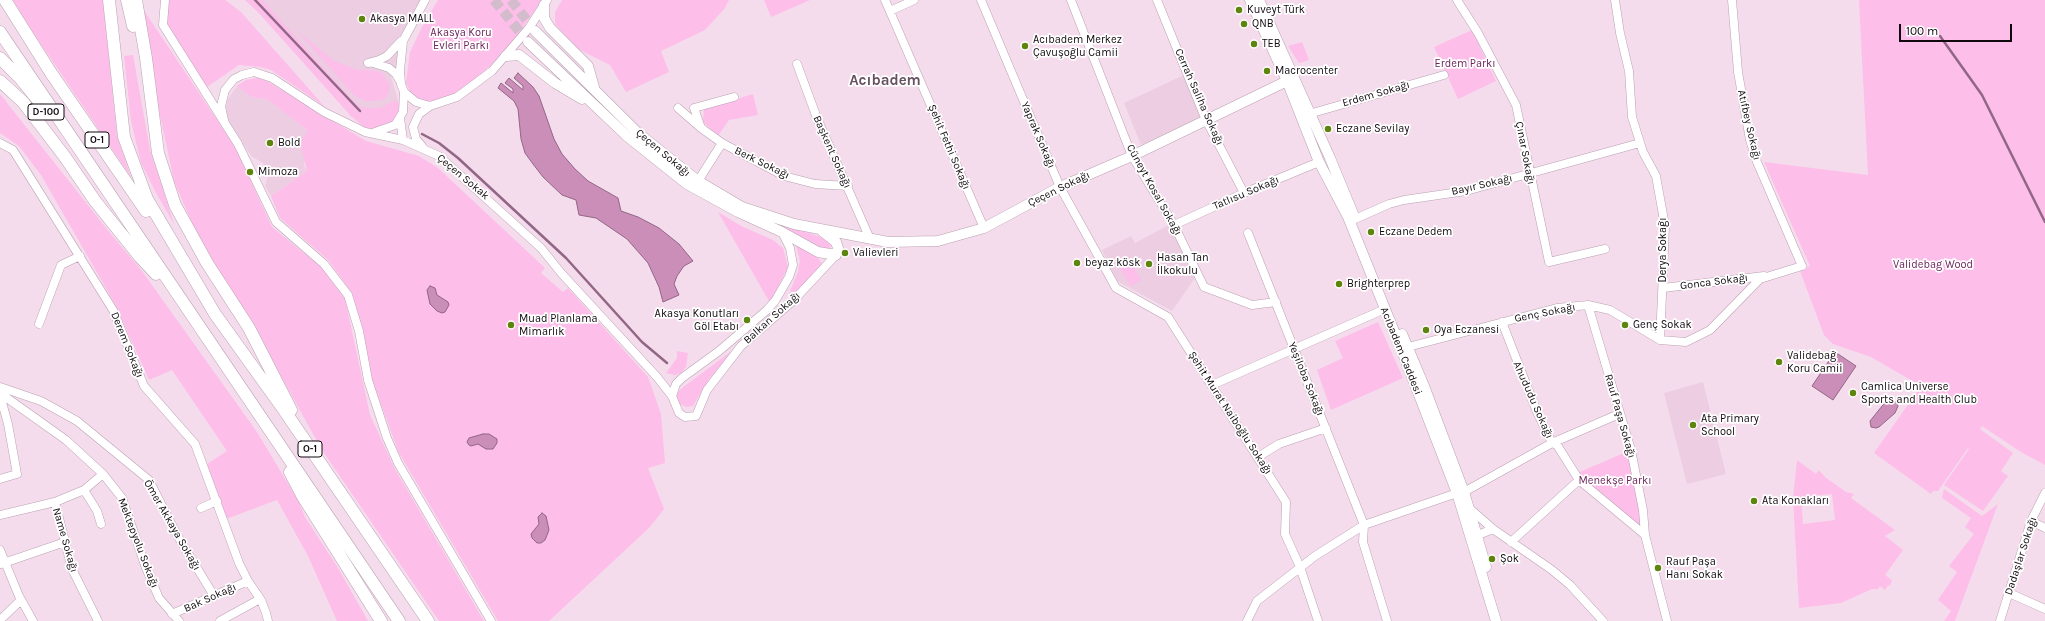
<!DOCTYPE html>
<meta charset="utf-8">
<style>
body{margin:0}
#map{position:relative;width:2045px;height:621px;overflow:hidden;background:#f5dcec;font-family:Karla,sans-serif}
canvas{display:block}
.scale{position:absolute;left:1899px;top:24px;width:113px;height:18px;box-sizing:border-box;border:2px solid #10090e;border-top:0;padding-left:5px;font-size:12px;line-height:14px;white-space:nowrap;color:#10090e;-webkit-text-stroke:3px #fff;paint-order:stroke}
</style>
<div id="map">
<canvas width="2045" height="621"></canvas>
<div class="scale">100 m</div>
</div>
<script>
const context = document.querySelector('canvas').getContext('2d');
context.lineJoin = 'round';
function fill(path, color) {
  context.fillStyle = color;
  context.fill(path, 'evenodd');
}
function toPath(rows) {
  const path = new Path2D();
  for (const r of rows) {
    path.moveTo(r[0], r[1]);
    for (let i = 2; i < r.length; i += 2) path.lineTo(r[i], r[i + 1]);
  }
  return path;
}
function stroke(path, color, width, dash) {
  context.strokeStyle = color;
  context.lineWidth = width;
  context.lineCap = dash ? 'butt' : 'round';
  context.setLineDash(dash || []);
  context.stroke(path);
}
function label(font, color, halo, rows, align = 'center') {
  context.font = font + ' Karla,sans-serif';
  context.lineWidth = 3.5;
  context.setLineDash([]);
  context.textBaseline = 'middle';
  context.strokeStyle = halo;
  context.fillStyle = color;
  for (const [text, x, y, turn = 0] of rows) {
    context.save();
    context.translate(x, y);
    context.rotate((+turn || 0) * Math.PI / 180);
    context.textAlign = isNaN(turn) ? turn : align;
    if (halo) context.strokeText(text, 0, 0);
    context.fillText(text, 0, 0);
    context.restore();
  }
}
fill(toPath([
 [245,0,422,0,399,38,396,69,391,77,399,103,398,112,372,129,351,116,258,12],
 [1184,75,1203,119,1141,145,1124,103],
 [237,86,251,97,267,99,308,131,304,166,307,171,271,196,265,186,269,173,263,163,251,156,226,116,227,100],
 [1169,225,1195,278,1172,311,1117,281,1102,250,1131,236,1135,243],
 [1703,382,1726,474,1687,484,1664,393]
]), '#eccde2');
fill(toPath([
 [13,0,103,0,117,136,131,177,28,25],
 [169,0,225,0,241,12,324,106,271,70,260,67,239,65,207,87,166,26],
 [245,0,262,0,357,105,365,108,380,108,396,100,399,103,398,112,391,123,383,128,372,129,365,128,351,116,258,12],
 [438,0,542,0,516,37,490,66,463,89,446,97,428,102,419,100,410,92,406,83,410,52,422,27],
 [562,0,729,0,725,8,705,30,661,51,669,72,626,92,610,65,578,49,555,24,555,12],
 [764,0,810,0,771,17],
 [1859,0,2045,0,2045,465,2021,452,1982,426,1980,429,2013,453,2001,471,2008,476,1983,511,1944,485,1969,449,1968,448,1938,491,1933,491,1931,494,1874,453,1921,386,1871,357,1833,344,1824,335,1800,271,1810,266,1764,162,1868,175],
 [143,9,235,147,272,227,321,267,345,299,370,415,395,469,484,621,439,621,322,450,247,315,200,242,174,181,157,101],
 [295,29,334,61,358,70,377,71,382,73,390,85,388,94,384,99,378,101,365,101,354,95],
 [1472,30,1496,81,1458,99,1434,47],
 [1302,42,1309,60,1299,63,1288,46],
 [133,55,150,150,174,224,155,191,141,163,131,121,124,56],
 [257,78,267,81,366,141,419,156,438,168,545,268,541,273,563,292,568,288,648,377,661,414,665,463,648,468,664,509,649,528,549,621,498,621,398,451,372,379,352,293,328,260,280,218,271,196,307,171,300,142,308,131,267,99,251,97,237,86,246,80],
 [0,94,110,233,142,271,257,432,299,502,305,517,338,568,368,621,337,621,308,556,277,500,226,519,207,464,227,451,172,370,149,380,115,304,41,175,19,146,0,133],
 [753,94,758,115,729,120,718,136,703,122,704,109],
 [718,212,743,227,773,240,783,248,788,267,770,303],
 [757,216,827,239,831,244,830,248,828,252],
 [796,245,819,259,824,267,793,297,790,297,788,296,798,272,800,261],
 [1126,255,1141,280,1131,286,1116,262],
 [1378,322,1403,378,1331,410,1317,370,1343,358,1335,341],
 [733,350,709,379,693,406,686,407,680,404,677,399,677,393,682,388],
 [677,351,688,353,686,367,681,373,675,375,666,373,677,358],
 [1631,450,1645,535,1575,474],
 [1797,460,1816,474,1819,470,1825,477,1846,492,1854,494,1851,498,1895,530,1885,536,1903,550,1885,575,1892,580,1890,586,1888,585,1885,590,1880,586,1878,589,1872,589,1841,603,1799,608,1793,498],
 [1832,494,1835,520,1803,524,1801,497],
 [1944,489,1982,516,1998,504,1955,621,1944,621,1951,611,1938,600,1957,572,1949,566,1974,534,1965,527,1971,518,1942,498]
]), '#fdbeea');
const water = toPath([
 [518,73,533,87,539,96,554,139,562,154,575,169,588,181,618,198,621,211,638,217,659,228,679,244,693,261,684,266,677,276,674,284,679,295,663,302,659,287,648,263,627,239,596,218,579,215,576,200,562,195,543,177,533,164,525,153,521,139,518,109,514,101,498,88,501,83,513,93,513,89,505,83,509,78,523,90,523,86,514,78,518,73],
 [430,286,435,288,437,295,448,302,449,305,445,312,442,313,437,311,430,304,427,290,430,286],
 [1835,352,1856,366,1833,400,1812,386,1835,352],
 [1887,400,1893,400,1897,403,1898,406,1895,413,1879,427,1876,428,1871,427,1870,421,1887,400],
 [483,434,489,434,497,439,497,443,493,449,486,449,478,444,471,446,469,445,467,442,469,438,483,434],
 [542,513,546,516,549,530,545,540,541,543,537,543,532,538,531,534,539,524,538,517,542,513]
]);
fill(water, '#ca8eb8');
stroke(water, '#926685', 1);
stroke(toPath([
 [255,0,360,111],
 [1940,36,1982,95,2045,222],
 [422,134,439,143,458,158,566,258,642,342,667,363]
]), '#926685', 2.5);
stroke(toPath([
 [494,0,528,42],
 [511,0,535,31]
]), '#d3bccb', 10, [10, 5]);
const minor = toPath([
 [165,0,163,25,238,144,276,222,324,264,348,295,359,331,368,380,387,438,398,463,491,621],
 [425,0,403,41,400,70,401,84,404,92,416,102,430,106,457,97,492,71,529,28,547,0],
 [885,0,984,228],
 [981,0,1060,187,1116,288,1168,317,1286,502,1285,534,1300,567,1318,621],
 [1071,0,1132,156,1174,225,1204,287,1252,305,1276,302],
 [1157,0,1206,120,1244,193],
 [1457,0,1478,33,1516,105,1549,262,1605,249],
 [1615,0,1620,33,1629,71,1632,117,1643,152,1656,176,1665,226,1660,340],
 [890,11,914,0],
 [368,63,379,60,387,56,401,41],
 [373,63,389,68,396,74,400,81],
 [797,64,817,118,870,239],
 [678,108,701,128,722,143],
 [1309,114,1444,75],
 [400,118,403,140],
 [224,120,221,106,225,90,234,79,242,75,254,72,272,78,324,112,365,132,403,140,439,156,541,248,562,274,657,377,672,396,679,413,685,417,696,416,707,390,741,346,794,300,836,255],
 [701,128,694,108,734,97],
 [375,132,395,125,403,112,404,92],
 [0,143,13,150,113,310,144,386,195,444,239,563,248,581,261,600,266,613,268,621],
 [422,146,416,139,413,127,419,114,430,106],
 [698,181,722,143,784,176,815,184,848,186],
 [1349,217,1355,219,1389,204,1404,200,1466,191,1640,143],
 [1174,225,1244,193,1319,162],
 [1248,233,1364,525,1363,542,1387,621],
 [1663,288,1764,276],
 [1588,305,1631,450,1643,510,1645,535,1667,621],
 [1502,322,1537,412,1552,443,1557,445,1579,480,1645,535],
 [39,324,61,265,80,256],
 [1403,347,1408,347,1557,308,1588,305,1610,310,1660,340,1686,342,1710,330,1760,279,1802,266,1757,162,1750,140,1738,72,1732,0],
 [1212,385,1385,309],
 [0,387,41,401,77,421,149,480,177,535,214,596],
 [0,393,66,440,103,474,122,498,146,568,159,598,179,621],
 [0,395,8,424,17,474,0,479],
 [672,396,676,384,682,378,719,351,767,310,775,301,789,277,793,265,790,248,782,232],
 [1258,457,1279,444,1326,428],
 [84,490,97,511,101,524],
 [55,502,72,569,98,621],
 [201,508,217,501],
 [1469,508,1493,529,1552,570,1570,585,1603,621],
 [0,515,55,502,84,490,103,474],
 [2031,521,2045,528],
 [1478,535,1493,529],
 [1511,542,1579,480],
 [0,550,19,596,33,621],
 [1,564,65,542],
 [2009,593,2045,609],
 [172,614,248,581],
 [0,620,21,600],
 [220,621,260,599],
 [1247,621,1257,601,1315,556,1364,525,1457,493,1464,492,1552,443,1619,414],
 [2000,621,2031,521,2045,493]
]);
const major = toPath([
 [1250,0,1287,81,1319,162,1348,217,1400,346,1457,493,1496,621],
 [1259,0,1330,158,1354,216],
 [544,5,544,18,550,28,588,66,594,87],
 [535,31,638,133,698,181,742,207,794,224,888,242,938,241,984,228,1060,187,1132,156,1287,81],
 [528,42,628,137,687,184,738,212,782,232,818,252,836,255],
 [506,56,519,55,555,83,582,99],
 [822,231,836,242,838,248,836,255],
 [1402,334,1424,386,1464,492,1486,567]
]);
const highway = toPath([
 [5,0,51,73,146,211],
 [109,0,124,137,147,199,215,314,284,410,428,621],
 [127,0,133,26],
 [136,0,146,58,158,153,175,205,207,263,249,328,291,410],
 [0,32,399,621],
 [0,58,20,78,37,99],
 [0,81,23,102,65,157,95,201,140,257,156,274],
 [290,472,302,495,381,621]
]);
stroke(minor, '#b9a1b1', 9);
stroke(major, '#b9a1b1', 11);
stroke(highway, '#b9a1b1', 13);
stroke(minor, '#fff', 8);
stroke(major, '#fff', 10);
stroke(highway, '#fff', 12);
for (const [x, y, r, color] of [
 [1239,10,4,"#5d850e"],
 [362,19,4,"#5d850e"],
 [1244,24,4,"#5d850e"],
 [1254,44,4,"#5d850e"],
 [1025,46,4,"#5d850e"],
 [1267,71,4,"#5d850e"],
 [1328,129,4,"#5d850e"],
 [270,143,4,"#5d850e"],
 [250,172,4,"#5d850e"],
 [1371,232,4,"#5d850e"],
 [845,253,4,"#5d850e"],
 [1077,263,4,"#5d850e"],
 [1149,264,4,"#5d850e"],
 [1339,284,4,"#5d850e"],
 [747,320,4,"#5d850e"],
 [511,325,4,"#5d850e"],
 [1625,325,4,"#5d850e"],
 [1426,330,4,"#5d850e"],
 [1779,362,4,"#5d850e"],
 [1853,393,4,"#5d850e"],
 [1693,425,4,"#5d850e"],
 [1754,501,4,"#5d850e"],
 [1492,559,4,"#5d850e"],
 [1658,568,4,"#5d850e"]
]) {
  const dot = new Path2D();
  dot.arc(x, y, r, 0, 2 * Math.PI);
  context.fillStyle = color;
  context.fill(dot);
  stroke(dot, '#fff', 1.5);
}
for (const [x, y, w] of [
 [46,112,36],
 [97,140,24],
 [310,449,24]
]) {
  const box = new Path2D();
  box.roundRect(x - w / 2, y - 8, w, 16, 3);
  context.fillStyle = '#fff';
  context.fill(box);
  stroke(box, '#10090e', 1);
}
label('bold 10px', '#10090e', null, [
 ["D-100",46,112],
 ["O-1",97,140],
 ["O-1",310,449]
]);
label('11px', '#10090e', '#fff', [
 ["Kuveyt Türk",1247,10],
 ["Akasya MALL",370,19],
 ["QNB",1252,24],
 ["Acıbadem Merkez",1033,40],
 ["Çavuşoğlu Camii",1033,53],
 ["TEB",1262,44],
 ["Macrocenter",1275,71],
 ["Eczane Sevilay",1336,129],
 ["Bold",278,143],
 ["Mimoza",258,172],
 ["Eczane Dedem",1379,232],
 ["Valievleri",853,253],
 ["Hasan Tan",1157,258],
 ["İlkokulu",1157,271],
 ["beyaz kösk",1085,263],
 ["Brighterprep",1347,284],
 ["Akasya Konutları",739,314,"right"],
 ["Göl Etabı",739,327,"right"],
 ["Muad Planlama",519,319],
 ["Mimarlık",519,332],
 ["Genç Sokak",1633,325],
 ["Oya Eczanesi",1434,330],
 ["Validebağ",1787,356],
 ["Koru Camii",1787,369],
 ["Camlica Universe",1861,387],
 ["Sports and Health Club",1861,400],
 ["Ata Primary",1701,419],
 ["School",1701,432],
 ["Ata Konakları",1762,501],
 ["Şok",1500,559],
 ["Rauf Paşa",1666,562],
 ["Hanı Sokak",1666,575]
], 'left');
label('11px', '#6b245a', '#fff', [
 ["Akasya Koru",461,33],
 ["Evleri Parkı",461,46],
 ["Erdem Parkı",1465,64],
 ["Validebag Wood",1933,265],
 ["Menekşe Parkı",1615,481]
]);
label('11px', '#10090e', '#fff', [
 ["Erdem Sokağı",1376,94,-16],
 ["Cerrah Saliha Sokağı",1199,97,66],
 ["Atıfbey Sokağı",1749,125,77],
 ["Yaprak Sokağı",1038,135,67],
 ["Şehit Fethi Sokağı",949,147,67],
 ["Başkent Sokağı",832,152,66],
 ["Çeçen Sokağı",663,153,40],
 ["Çınar Sokağı",1525,153,79],
 ["Berk Sokağı",762,163,26],
 ["Çeçen Sokak",463,177,40],
 ["Bayır Sokağı",1482,185,-13],
 ["Çeçen Sokağı",1059,189,-26],
 ["Cüneyt Kosal Sokağı",1154,190,61],
 ["Tatlısu Sokağı",1246,193,-23],
 ["Derya Sokağı",1663,250,-90],
 ["Gonca Sokağı",1714,282,-7],
 ["Genç Sokağı",1545,313,-11],
 ["Balkan Sokağı",772,318,-42],
 ["Derem Sokağı",127,345,68],
 ["Acıbadem Caddesi",1401,351,68],
 ["Yeşiloba Sokağı",1306,379,68],
 ["Ahududu Sokağı",1533,400,66],
 ["Şehit Murat Naiboğlu Sokağı",1230,413,57],
 ["Rauf Paşa Sokağı",1620,416,74],
 ["Ömer Akkaya Sokağı",172,525,60],
 ["Name Sokağı",65,540,74],
 ["Mektepyolu Sokağı",138,543,69],
 ["Dadaşlar Sokağı",2021,556,-72],
 ["Bak Sokağı",210,598,-24]
]);
label('bold 15px', '#66505f', '#fff', [
 ["Acıbadem",885,81]
]);
</script>
